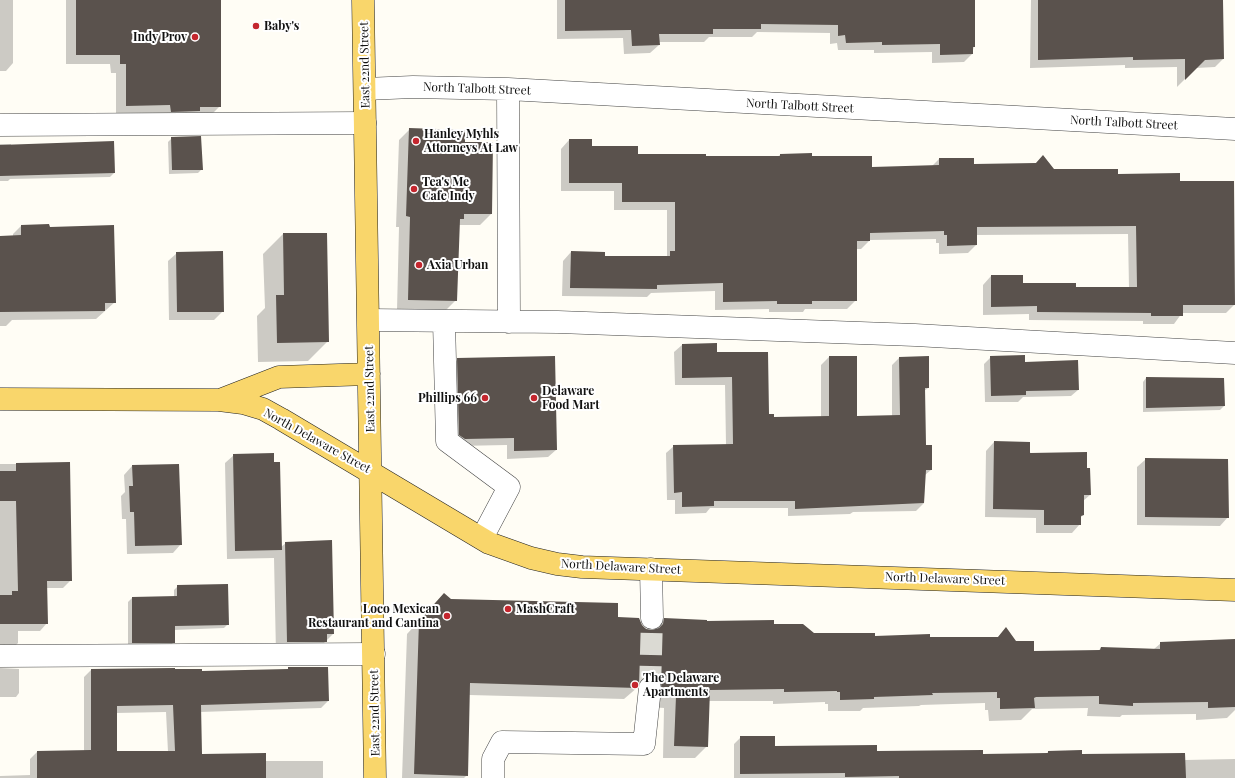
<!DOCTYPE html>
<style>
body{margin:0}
canvas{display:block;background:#fffdf5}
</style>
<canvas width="1235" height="778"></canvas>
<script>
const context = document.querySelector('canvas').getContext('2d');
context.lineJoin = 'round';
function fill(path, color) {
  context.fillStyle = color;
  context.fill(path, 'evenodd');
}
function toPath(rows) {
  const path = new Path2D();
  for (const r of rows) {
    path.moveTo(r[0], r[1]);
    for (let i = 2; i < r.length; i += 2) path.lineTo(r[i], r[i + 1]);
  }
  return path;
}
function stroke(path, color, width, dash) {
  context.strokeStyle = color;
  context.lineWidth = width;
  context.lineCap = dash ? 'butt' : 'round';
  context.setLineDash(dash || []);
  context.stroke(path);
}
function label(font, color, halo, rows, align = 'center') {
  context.font = font + ' "Playfair Display",serif';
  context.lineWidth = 4;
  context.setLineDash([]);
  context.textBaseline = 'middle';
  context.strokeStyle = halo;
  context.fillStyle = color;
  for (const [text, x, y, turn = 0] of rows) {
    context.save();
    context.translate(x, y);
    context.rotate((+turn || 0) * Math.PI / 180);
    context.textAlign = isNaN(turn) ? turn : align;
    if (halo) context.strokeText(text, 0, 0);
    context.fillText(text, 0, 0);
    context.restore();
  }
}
fill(toPath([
 [0,0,13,0,13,63,6,71,0,71],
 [66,0,220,0,220,106,210,116,116,115,116,73,111,73,110,64,66,64],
 [557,0,974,0,974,46,972,54,964,62,932,63,932,52,874,53,874,50,838,50,837,43,830,44,830,33,757,32,752,37,709,37,704,42,659,42,659,45,650,53,624,54,623,38,557,39],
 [1031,0,1222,0,1223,59,1215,67,1196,68,1177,87,1177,67,1125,68,1125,65,1030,68],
 [410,129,464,143,491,214,480,225,459,225,456,300,445,311,397,310,399,227,396,227,399,140],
 [172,138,202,169,198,173,169,174,168,142],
 [569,140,591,147,637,155,705,157,777,157,780,155,811,157,871,168,932,166,939,159,973,165,1035,164,1043,156,1054,170,1179,182,1233,182,1234,305,1226,313,1182,313,1174,324,1143,324,1143,321,1029,320,1029,314,983,315,983,285,991,276,1022,284,1075,288,1129,288,1128,234,976,235,976,245,968,253,939,254,939,243,936,243,936,239,870,240,861,249,856,249,856,300,847,309,805,309,803,312,769,312,769,309,715,310,715,291,651,293,647,297,562,296,563,261,571,252,604,257,665,257,667,256,667,210,614,210,614,191,561,191,561,149],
 [0,144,11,144,11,146,114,173,110,177,10,179,8,181,0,181],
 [21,226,49,228,115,302,96,319,12,320,6,326,0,326,0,237,13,237,13,234],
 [283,234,328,341,308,361,258,362,257,316,265,308,263,254],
 [177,253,223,311,214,320,169,320,168,261],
 [716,344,716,353,768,415,773,418,821,417,821,365,829,357,856,417,892,416,892,365,899,358,928,388,924,391,925,446,931,470,925,475,924,503,916,511,853,512,850,514,788,516,788,508,710,508,706,513,675,514,675,500,667,500,666,453,674,446,726,445,725,385,675,385,674,352,682,345],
 [991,357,1024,363,1078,390,1071,396,1023,397,1018,402,985,402,984,364],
 [458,359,556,450,548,457,507,459,507,445,457,446,450,367],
 [1146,378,1223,379,1224,406,1220,410,1143,412,1143,382],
 [994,442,1086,469,1090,495,1083,501,1083,515,1080,518,1080,524,1072,533,1036,533,1036,518,985,517,986,451],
 [234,455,281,547,286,543,333,634,314,653,276,654,274,558,227,559,225,463],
 [1146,459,1228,517,1220,526,1137,525,1137,467],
 [0,464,69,464,71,580,63,588,47,588,47,623,40,631,18,631,18,643,11,650,0,651],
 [132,466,181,544,173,553,127,554,126,519,122,519,121,496,125,492,124,475],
 [178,586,228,624,224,628,174,630,174,642,170,646,128,646,128,602,132,598,174,597,174,590],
 [450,600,617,618,653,631,665,619,773,625,813,634,874,637,997,638,1005,629,1016,642,1033,652,1098,651,1101,648,1154,649,1161,643,1235,649,1235,710,1227,718,1196,720,1196,714,1122,715,1120,717,1087,716,1088,708,1032,709,1021,720,989,721,988,710,985,710,985,703,921,705,919,706,863,708,860,711,828,711,828,704,825,704,825,702,773,704,773,701,708,701,707,746,695,758,663,758,664,708,650,707,645,690,638,687,624,699,469,695,467,775,464,778,402,778,407,634,432,607],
 [0,668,19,669,19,693,16,697,0,697],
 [91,670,201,672,328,701,321,708,200,712,201,755,265,761,323,761,323,778,0,778,0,776,30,775,30,759,37,752,84,751,84,677],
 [166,712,168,752,116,752,116,713],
 [741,737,774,747,876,752,982,755,1046,754,1048,752,1185,760,1235,759,1235,778,734,778,734,744]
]), '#0003');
fill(toPath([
 [76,0,221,0,221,107,200,107,200,111,171,112,170,105,126,106,126,64,120,64,120,55,76,55],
 [565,0,975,0,975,47,973,47,973,54,940,55,940,44,882,45,882,42,846,43,845,35,838,36,838,25,761,24,761,29,713,29,713,34,659,34,660,45,632,46,631,30,565,31],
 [1038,0,1223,0,1224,59,1205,60,1185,80,1185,59,1133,60,1133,57,1038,60],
 [409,128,465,130,465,142,493,142,492,214,464,214,464,219,460,219,457,301,408,300,410,217,406,216],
 [201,136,203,170,172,170,171,137],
 [569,139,592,139,592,146,638,146,638,154,706,154,706,156,780,156,780,154,812,153,812,156,872,156,872,167,939,165,939,158,974,158,974,164,1036,163,1043,155,1054,169,1118,169,1118,174,1180,173,1180,181,1234,181,1235,305,1183,305,1183,316,1151,316,1151,313,1037,312,1037,306,991,307,991,275,1023,275,1023,283,1076,283,1076,287,1137,287,1136,226,977,227,977,245,947,246,947,235,944,235,944,231,870,233,870,241,857,241,857,301,812,301,812,304,777,304,777,301,723,302,723,283,657,285,657,289,570,288,571,251,605,252,605,256,670,256,670,251,675,251,675,202,622,202,622,183,569,183],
 [114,141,115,173,0,176,0,145],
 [49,224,50,227,114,225,116,303,105,303,105,311,0,312,0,236,21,235,21,225],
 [283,233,327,233,329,342,277,343,276,295,284,295],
 [223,251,224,312,177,312,176,252],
 [717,343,717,352,768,352,769,414,774,414,774,417,829,416,829,356,857,356,857,416,900,415,899,357,929,356,929,388,925,388,926,445,932,445,932,470,926,470,924,503,795,509,795,501,714,501,714,506,682,507,682,492,674,493,673,445,733,444,732,377,682,378,682,344],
 [1025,355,1025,362,1078,360,1079,390,1026,391,1026,395,991,396,990,356],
 [555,356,557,450,514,451,514,438,465,439,459,435,457,358],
 [1146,377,1224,378,1225,406,1146,408],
 [994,441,1030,442,1030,453,1087,452,1087,468,1090,468,1091,495,1084,495,1084,515,1081,516,1081,525,1044,525,1044,510,993,509],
 [274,453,274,462,280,462,282,550,235,551,233,454],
 [1145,458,1228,459,1229,518,1145,517],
 [70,462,72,581,47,581,48,624,0,624,0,595,12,595,12,591,18,591,16,501,0,501,0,471,16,471,16,463],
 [179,464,182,545,135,546,134,512,130,512,129,486,133,486,132,465],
 [332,540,334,634,327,634,327,642,287,642,285,542],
 [228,584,229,625,175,626,175,643,132,643,132,597,177,596,177,585],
 [444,593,451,599,618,603,618,617,639,618,642,625,646,629,652,630,659,628,663,624,664,618,707,620,707,621,774,620,774,624,803,624,814,633,875,633,875,636,930,634,930,637,998,637,1006,627,1016,641,1034,641,1034,651,1100,650,1101,647,1160,649,1160,642,1235,639,1235,707,1208,708,1208,702,1133,703,1133,706,1099,704,1099,696,1036,697,1034,698,1035,708,1000,709,1000,698,997,698,997,692,932,693,933,695,874,697,874,699,840,700,840,692,837,692,837,691,784,692,784,689,710,690,708,747,674,746,676,696,662,695,661,683,657,678,652,676,645,676,640,680,637,688,470,683,468,776,414,774,419,621],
 [288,667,328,667,329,701,201,705,202,754,266,753,266,778,37,778,37,751,91,750,91,669,175,668,175,669,202,669,202,671,288,669],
 [173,705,175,751,117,751,117,706],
 [740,736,775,736,775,746,877,745,877,751,983,750,983,754,1048,753,1048,751,1082,750,1082,754,1185,753,1186,778,899,778,899,776,845,777,845,773,740,774]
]), '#5a524d');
stroke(toPath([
 [650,688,652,618]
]), '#dbdad3', 22, [22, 11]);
const minor = toPath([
 [365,89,413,87,508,89,1235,129],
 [508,89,509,322],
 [0,125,365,123],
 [369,320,558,322,915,335,1235,353],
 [444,321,447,441,509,487,482,538],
 [651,569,652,618],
 [0,656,374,654],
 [493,778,493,759,502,742,644,744,650,688]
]);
const major = toPath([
 [363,0,375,778],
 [0,399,219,400,243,403,263,409,281,419,489,543,531,558,557,564,582,567,1235,590],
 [220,400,279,377,369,374]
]);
stroke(minor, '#444', 23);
stroke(major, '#222', 23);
stroke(minor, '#fff', 22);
stroke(major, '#f9d66b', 22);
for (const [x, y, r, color] of [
 [256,26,4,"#c4262e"],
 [195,37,4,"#c4262e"],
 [416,141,4,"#c4262e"],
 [414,189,4,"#c4262e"],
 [419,265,4,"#c4262e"],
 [485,398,4,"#c4262e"],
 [534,398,4,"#c4262e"],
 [508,609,4,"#c4262e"],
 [447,616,4,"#c4262e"],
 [635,685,4,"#c4262e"]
]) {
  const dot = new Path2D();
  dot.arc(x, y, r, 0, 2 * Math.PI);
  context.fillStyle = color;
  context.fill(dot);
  stroke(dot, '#fff', 1.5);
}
label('bold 12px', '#111', '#fff', [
 ["Baby's",264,26],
 ["Indy Prov",187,37,"right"],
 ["Hanley Myhls",424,134],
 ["Attorneys At Law",424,148],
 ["Tea's Me",422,182],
 ["Cafe Indy",422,196],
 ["Axia Urban",427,265],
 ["Delaware",542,391],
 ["Food Mart",542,405],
 ["Phillips 66",477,398,"right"],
 ["Loco Mexican",439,609,"right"],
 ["Restaurant and Cantina",439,623,"right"],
 ["MashCraft",516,609],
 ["The Delaware",643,678],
 ["Apartments",643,692]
], 'left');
label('12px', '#111', '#fff', [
 ["East 22nd Street",365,65,-91],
 ["North Talbott Street",477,89,2],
 ["North Talbott Street",800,106,3],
 ["North Talbott Street",1124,123,3],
 ["East 22nd Street",370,389,-91],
 ["North Delaware Street",317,441,29],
 ["North Delaware Street",621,567,3],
 ["North Delaware Street",945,579,2],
 ["East 22nd Street",375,713,-91]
]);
</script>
